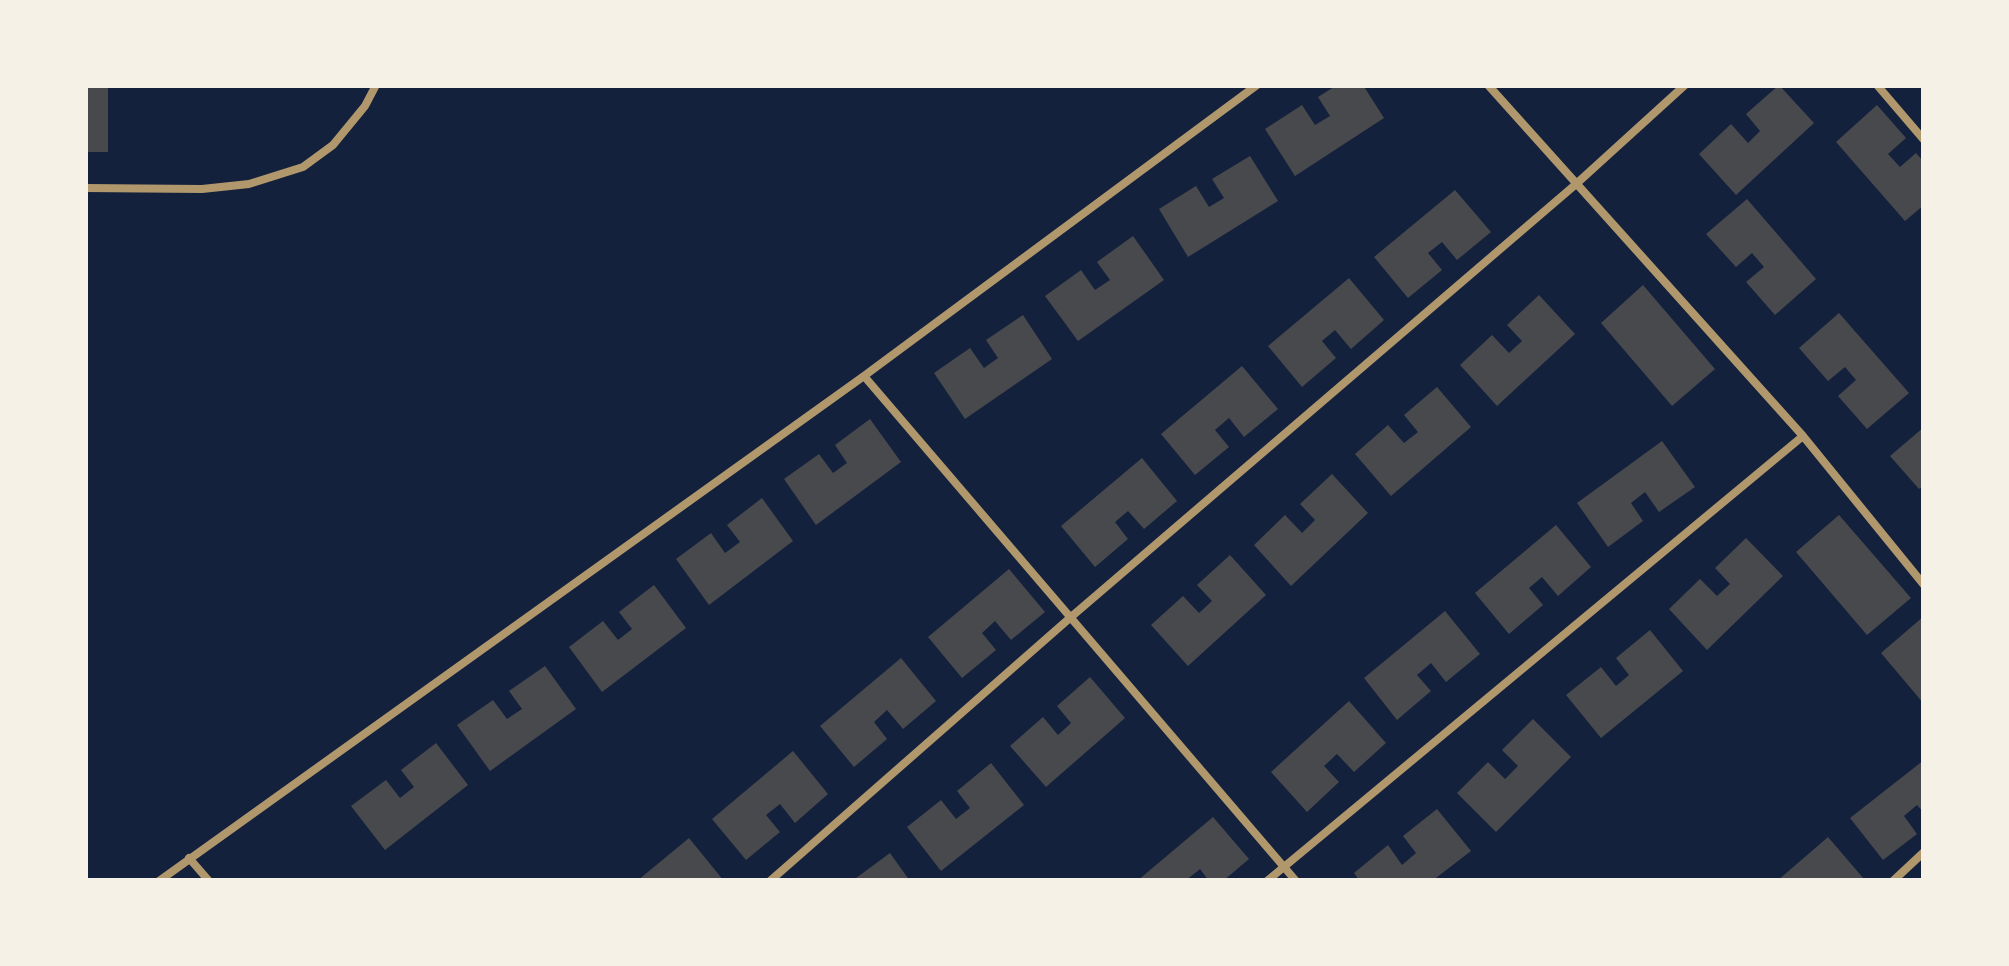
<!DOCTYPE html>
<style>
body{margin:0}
#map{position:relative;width:2009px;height:966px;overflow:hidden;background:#14213d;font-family:"Sofia Sans Condensed",sans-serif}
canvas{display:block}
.frame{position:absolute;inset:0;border:88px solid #f6f1e7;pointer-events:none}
</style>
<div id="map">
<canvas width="2009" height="966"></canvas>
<div class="frame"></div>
</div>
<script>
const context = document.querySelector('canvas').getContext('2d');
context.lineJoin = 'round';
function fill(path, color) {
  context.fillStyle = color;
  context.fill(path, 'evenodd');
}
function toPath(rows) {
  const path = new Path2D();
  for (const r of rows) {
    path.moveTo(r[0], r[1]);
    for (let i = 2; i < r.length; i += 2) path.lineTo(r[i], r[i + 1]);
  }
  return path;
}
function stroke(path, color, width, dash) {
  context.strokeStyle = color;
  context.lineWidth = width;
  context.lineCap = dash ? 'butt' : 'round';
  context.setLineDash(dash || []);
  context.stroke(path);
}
fill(toPath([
 [85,85,108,85,108,152,85,152],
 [1337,85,1363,85,1384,118,1295,176,1265,129,1302,105,1315,125,1330,116,1318,97],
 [1779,85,1814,123,1736,195,1699,154,1731,124,1748,143,1760,131,1746,114],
 [1877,105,1906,138,1888,154,1900,167,1916,153,1924,162,1924,205,1905,221,1836,142],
 [1250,156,1278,201,1188,257,1159,209,1196,186,1209,207,1224,198,1212,179],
 [1455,190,1491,232,1457,260,1442,242,1428,253,1442,270,1408,298,1374,257],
 [1747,199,1816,279,1775,315,1746,282,1764,267,1752,253,1736,267,1706,234],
 [1133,236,1164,280,1078,341,1045,296,1081,270,1095,290,1110,280,1097,262],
 [1349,278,1384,320,1351,349,1335,330,1322,341,1336,358,1302,387,1268,346],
 [1643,285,1715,369,1672,406,1601,323],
 [1539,295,1575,334,1497,406,1460,365,1492,335,1509,353,1522,341,1507,325],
 [1839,313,1909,393,1867,429,1838,396,1856,380,1845,367,1828,381,1799,348],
 [1023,315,1052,359,965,419,934,373,970,348,984,368,998,358,986,340],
 [1242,366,1278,409,1244,437,1229,418,1215,430,1229,447,1195,475,1161,434],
 [1437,387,1471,427,1391,496,1355,454,1388,425,1404,443,1418,432,1404,415],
 [870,419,901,462,816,525,784,479,819,454,833,473,847,463,835,445],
 [1924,427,1924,485,1919,489,1890,456],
 [1662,441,1695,487,1659,512,1645,492,1631,503,1643,521,1608,547,1577,503],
 [1142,458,1177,501,1144,529,1128,511,1115,522,1128,539,1095,567,1061,526],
 [1332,474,1368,513,1291,586,1254,545,1285,515,1302,533,1315,520,1300,504],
 [762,498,793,541,709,605,676,559,711,533,725,553,740,542,727,525],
 [1839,515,1911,598,1867,635,1796,552],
 [1556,525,1591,567,1558,596,1542,577,1529,588,1543,605,1509,634,1475,593],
 [1746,538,1783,576,1707,650,1669,609,1700,579,1717,596,1730,584,1715,568],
 [1230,555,1266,595,1188,666,1151,625,1183,596,1199,613,1212,601,1197,585],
 [1009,569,1045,612,1011,640,995,621,982,633,996,650,962,678,928,637],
 [654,585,686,628,602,692,569,647,603,621,618,640,632,629,619,612],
 [1445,611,1480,654,1446,682,1431,663,1417,675,1431,691,1397,720,1364,678],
 [1924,616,1924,704,1881,653],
 [1650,630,1683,671,1601,738,1566,695,1601,667,1616,686,1629,675,1616,658],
 [901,658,936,701,903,729,887,710,874,722,887,739,854,767,820,726],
 [545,666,576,709,490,771,457,725,493,700,507,719,522,709,509,691],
 [1090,677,1125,718,1046,787,1010,746,1043,717,1058,735,1071,723,1057,706],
 [1349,701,1386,743,1354,772,1337,754,1324,766,1339,782,1307,812,1271,772],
 [1533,719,1571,757,1496,832,1457,793,1488,762,1505,779,1518,766,1502,750],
 [436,743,468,785,385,850,351,806,386,780,400,798,414,787,401,770],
 [793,751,828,794,795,823,780,804,766,815,780,832,746,860,712,819],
 [1924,760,1924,813,1917,805,1904,816,1917,834,1883,860,1850,818],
 [991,763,1024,805,941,871,907,827,941,800,956,819,970,808,957,791],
 [1437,809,1471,851,1432,881,1360,881,1354,873,1388,845,1402,865,1416,853,1403,836],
 [1213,817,1249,859,1223,881,1209,881,1200,869,1185,881,1137,881],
 [1828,837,1864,879,1861,881,1777,881],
 [689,838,724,881,637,881],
 [890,853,910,881,852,881]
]), '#48494c');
stroke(toPath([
 [1488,85,1803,436,1924,585],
 [1877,85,1924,140],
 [85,188,202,189,249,184,303,167,333,145,365,106,376,85],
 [864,376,1296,881],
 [189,858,209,881],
 [159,881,864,376,1257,85],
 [770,881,1071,617,1575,185,1685,85],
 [1267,881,1803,436],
 [1893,881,1924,852]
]), '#b1986c', 8);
</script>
